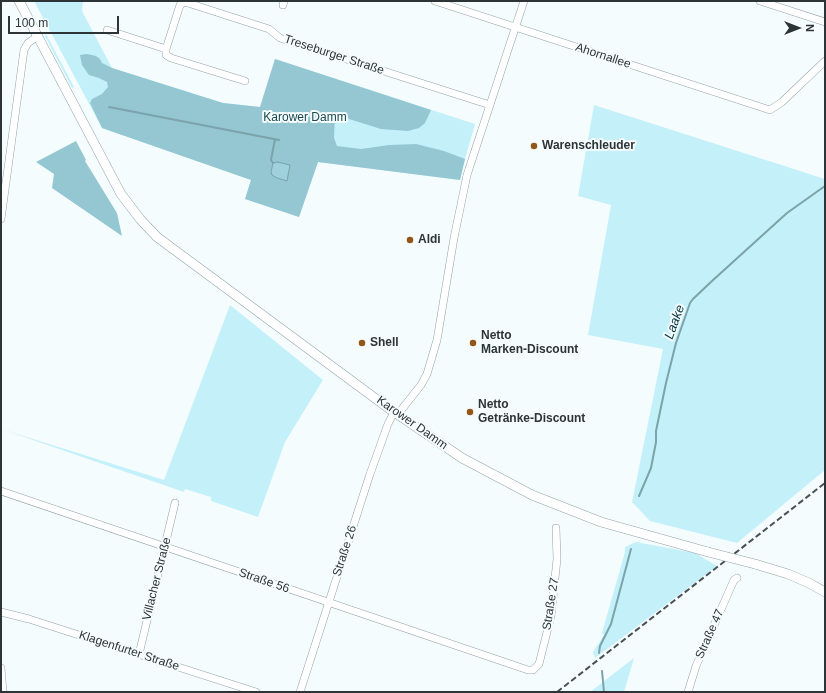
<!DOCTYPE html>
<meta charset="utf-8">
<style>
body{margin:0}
#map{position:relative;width:826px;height:693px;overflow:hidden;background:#f5fcfe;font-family:Helvetica,sans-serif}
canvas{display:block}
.frame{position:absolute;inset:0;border:2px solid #2d3436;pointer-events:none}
.north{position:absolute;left:778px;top:8px;width:40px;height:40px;-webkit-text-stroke:3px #f5fcfe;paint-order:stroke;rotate:90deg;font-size:11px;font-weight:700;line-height:16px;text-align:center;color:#2d3436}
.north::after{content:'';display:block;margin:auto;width:14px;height:18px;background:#2d3436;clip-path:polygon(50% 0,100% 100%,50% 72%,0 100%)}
.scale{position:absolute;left:8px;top:16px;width:111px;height:18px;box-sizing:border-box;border:2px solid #2d3436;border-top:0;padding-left:5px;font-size:12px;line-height:14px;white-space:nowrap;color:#2d3436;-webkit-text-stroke:3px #f5fcfe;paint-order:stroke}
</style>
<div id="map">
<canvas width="826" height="693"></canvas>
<div class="frame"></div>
<div class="north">N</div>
<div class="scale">100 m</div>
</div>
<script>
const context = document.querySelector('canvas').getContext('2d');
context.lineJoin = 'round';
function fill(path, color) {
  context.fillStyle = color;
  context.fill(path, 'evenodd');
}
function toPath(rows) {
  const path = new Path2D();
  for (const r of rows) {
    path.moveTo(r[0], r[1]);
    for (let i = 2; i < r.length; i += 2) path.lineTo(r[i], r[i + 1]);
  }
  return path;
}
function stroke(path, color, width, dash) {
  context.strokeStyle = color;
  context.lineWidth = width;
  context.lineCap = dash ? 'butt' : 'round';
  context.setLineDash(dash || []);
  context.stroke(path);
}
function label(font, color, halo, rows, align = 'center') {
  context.font = font + ' Helvetica,sans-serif';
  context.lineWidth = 4;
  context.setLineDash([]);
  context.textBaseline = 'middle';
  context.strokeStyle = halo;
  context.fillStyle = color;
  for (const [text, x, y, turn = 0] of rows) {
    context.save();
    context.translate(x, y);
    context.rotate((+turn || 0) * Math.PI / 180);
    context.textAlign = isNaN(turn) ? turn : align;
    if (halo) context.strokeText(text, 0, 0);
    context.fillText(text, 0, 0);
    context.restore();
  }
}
fill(toPath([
 [34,1,83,1,82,11,112,68,223,103,260,107,275,59,475,124,465,159,460,180,318,162,299,217,245,199,251,180,102,128],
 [46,34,74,87,72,88,45,36],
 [594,105,825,179,825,470,737,543,650,521,632,502,663,349,588,335,611,205,578,196],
 [230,305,323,380,285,442,258,517,211,501,211,497,185,489,184,492,1,429,164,480],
 [636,542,695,553,717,566,595,658,593,652,604,635,602,633,625,552,625,547],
 [634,658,624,692,590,692]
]), '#c4f0fa');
fill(toPath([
 [87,54,96,56,100,59,102,63,112,68,223,103,260,107,275,59,431,110,425,123,419,128,408,131,381,129,349,119,335,117,334,138,337,146,361,149,389,145,416,144,444,151,465,159,460,180,318,162,299,217,245,199,251,180,102,128,90,103,92,99,102,94,108,87,107,82,99,78,89,75,82,65,80,55],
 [76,141,86,160,85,161,117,213,122,236,52,188,54,174,36,162]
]), '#94c7d2');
const water = toPath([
 [277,162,290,165,287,181,277,178,272,175,271,172,273,163,277,162]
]);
fill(water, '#9ed1dc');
stroke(water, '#7ca2aa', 1);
stroke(toPath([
 [109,107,279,140],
 [273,163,271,160,275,139],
 [639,496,651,468,656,442,656,431,666,383,676,343,690,303,693,299,712,281,787,213,825,186],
 [599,653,600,646,611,624,631,549],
 [602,671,604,692]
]), '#7ca2aa', 2);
const street = toPath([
 [435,1,770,110,782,102,825,61],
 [760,1,825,22],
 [283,5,284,1],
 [107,30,166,49],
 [245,81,171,58,166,55,166,49,180,5,184,2,188,3,269,29,280,38,490,105],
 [1,219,24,50,28,43,38,36],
 [398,414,421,385,427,374,437,340,454,238,467,175,524,1],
 [1,491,528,670,533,670,539,664,551,616,557,559,556,528],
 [1,612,29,619,256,692],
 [139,654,175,503],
 [1,668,3,692],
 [300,692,370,474,388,424,394,412],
 [688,692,696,666,734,580,737,578]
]);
const secondary = toPath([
 [19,1,121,194,140,219,157,237,387,407,462,458,532,495,601,522,708,552],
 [755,564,788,574,809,583,825,592]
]);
stroke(street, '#93a3a7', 8);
stroke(secondary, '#93a3a7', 10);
stroke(street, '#fff', 7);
stroke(secondary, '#fff', 9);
stroke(toPath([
 [557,692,825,483]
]), '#495052', 2, [6, 3]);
const secondaryBridge = toPath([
 [708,552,755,564]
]);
stroke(secondaryBridge, '#93a3a7', 10, []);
stroke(secondaryBridge, '#fff', 9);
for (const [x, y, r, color] of [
 [534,146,4,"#925618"],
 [410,240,4,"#925618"],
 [362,343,4,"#925618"],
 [473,343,4,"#925618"],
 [470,412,4,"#925618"]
]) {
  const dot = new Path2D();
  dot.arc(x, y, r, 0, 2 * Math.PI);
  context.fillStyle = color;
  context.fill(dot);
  stroke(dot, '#f5fcfe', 1.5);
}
label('12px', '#2d3436', '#f5fcfe', [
 ["Treseburger Straße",334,55,18],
 ["Ahornallee",603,56,18],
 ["Karower Damm",412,423,35],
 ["Straße 26",345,551,-72],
 ["Villacher Straße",157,579,-76],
 ["Straße 56",264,581,19],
 ["Straße 27",551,604,-81],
 ["Straße 47",710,634,-66],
 ["Klagenfurter Straße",129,651,18]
]);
label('12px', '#1a4851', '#f5fcfe', [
 ["Karower Damm",305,118]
]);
label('bold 12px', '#2d3436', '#f5fcfe', [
 ["Warenschleuder",542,146],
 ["Aldi",418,240],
 ["Netto",481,336],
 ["Marken-Discount",481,350],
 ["Shell",370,343],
 ["Netto",478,405],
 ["Getränke-Discount",478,419]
], 'left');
label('italic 13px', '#02343d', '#f5fcfe', [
 ["Laake",675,322,-70]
]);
</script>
